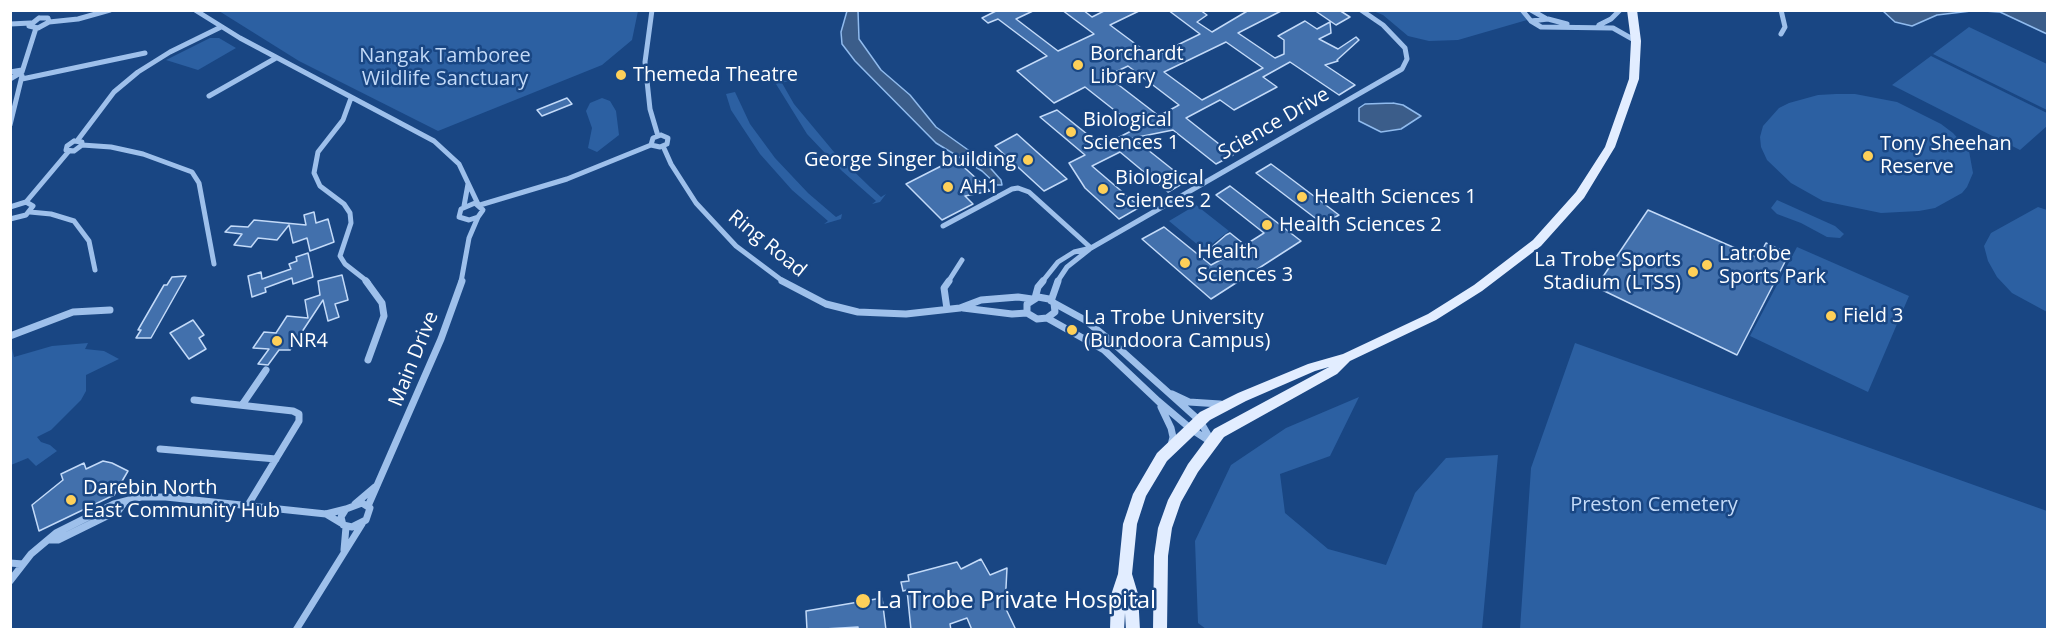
<!DOCTYPE html>
<style>
body{margin:0}
#map{position:relative;width:2058px;height:640px;overflow:hidden;background:#194683;font-family:"Open Sans",sans-serif}
canvas{display:block}
.frame{position:absolute;inset:0;border:12px solid #fff;pointer-events:none}
</style>
<div id="map">
<canvas width="2058" height="640"></canvas>
<div class="frame"></div>
</div>
<script>
const context = document.querySelector('canvas').getContext('2d');
context.lineJoin = 'round';
function fill(path, color) {
  context.fillStyle = color;
  context.fill(path, 'evenodd');
}
function toPath(rows) {
  const path = new Path2D();
  for (const r of rows) {
    path.moveTo(r[0], r[1]);
    for (let i = 2; i < r.length; i += 2) path.lineTo(r[i], r[i + 1]);
  }
  return path;
}
function stroke(path, color, width, dash) {
  context.strokeStyle = color;
  context.lineWidth = width;
  context.lineCap = dash ? 'butt' : 'round';
  context.setLineDash(dash || []);
  context.stroke(path);
}
function label(font, color, halo, rows, align = 'center') {
  context.font = font + ' "Open Sans",sans-serif';
  context.lineWidth = 5;
  context.setLineDash([]);
  context.textBaseline = 'middle';
  context.strokeStyle = halo;
  context.fillStyle = color;
  for (const [text, x, y, turn = 0] of rows) {
    context.save();
    context.translate(x, y);
    context.rotate((+turn || 0) * Math.PI / 180);
    context.textAlign = isNaN(turn) ? turn : align;
    if (halo) context.strokeText(text, 0, 0);
    context.fillText(text, 0, 0);
    context.restore();
  }
}
fill(toPath([
 [219,11,638,10,638,11,632,40,602,65,438,131,299,61],
 [1373,11,1520,11,1527,20,1458,40,1429,41,1408,36,1383,15],
 [1969,27,2047,64,2047,110,1933,54],
 [210,38,219,38,236,48,198,70,166,60],
 [1931,56,2047,113,2047,126,2020,150,1892,85],
 [784,81,788,81,782,83,794,104,834,152,870,187,881,197,886,194,880,202,872,204,876,201,842,171,807,134,776,84,770,86],
 [735,92,750,124,775,158,808,193,836,217,842,214,841,219,824,224,828,221,792,190,760,154,731,110,726,94],
 [1836,94,1855,94,1897,102,1941,124,1953,133,1969,151,1973,173,1967,187,1962,193,1935,208,1919,211,1881,213,1823,201,1791,183,1767,160,1761,147,1760,137,1763,126,1779,108,1789,103,1818,95],
 [602,98,610,101,616,111,619,135,597,152,588,148,592,128,586,111,590,103],
 [1777,200,1835,226,1844,234,1840,238,1827,237,1801,223,1777,214,1771,208],
 [1196,205,1229,231,1204,250,1169,221],
 [2038,207,2047,210,2047,312,2012,293,1997,277,1988,261,1984,246,1991,233],
 [1797,247,1909,296,1868,392,1750,336],
 [88,343,85,349,104,351,119,359,86,375,86,391,81,400,51,430,37,437,41,442,50,445,57,451,36,466,28,458,11,465,11,344,14,357,52,346],
 [1575,343,2047,511,2047,629,1520,629,1531,468],
 [1359,397,1330,456,1280,474,1285,513,1328,549,1386,565,1415,493,1446,458,1498,455,1482,629,1206,629,1198,623,1195,541,1231,465,1286,428]
]), '#2c60a2');
const water = toPath([
 [847,11,858,11,859,39,881,70,910,95,936,127,985,162,1001,180,1002,185,997,185,982,171,936,143,855,61,842,44,841,32,847,11],
 [1883,11,1883,10,1971,11,1937,15,1912,26,1895,22,1883,11],
 [1984,11,2047,11,2047,34,2000,12,1984,11],
 [1393,103,1403,105,1421,116,1401,129,1381,132,1359,121,1359,108,1365,104,1393,103]
]);
fill(water, '#3b5d8a');
stroke(water, '#90bbee', 1.5);
const building = toPath([
 [998,10,1035,10,1016,19,1058,51,1094,34,1062,10,1083,10,1092,17,1106,10,1141,10,1110,25,1153,57,1200,34,1168,10,1200,10,1207,15,1197,22,1212,32,1249,10,1283,10,1238,33,1275,58,1284,54,1284,40,1278,36,1305,21,1317,29,1330,22,1331,33,1319,39,1338,49,1356,37,1359,40,1337,60,1338,61,1325,65,1355,85,1339,95,1290,62,1263,77,1277,87,1234,110,1220,100,1186,118,1233,155,1216,164,1173,130,1133,138,1187,181,1168,192,1120,152,1092,166,1140,207,1119,219,1085,188,1069,163,1085,155,1040,117,1057,110,1102,146,1137,128,1085,87,1054,103,1017,71,1047,56,998,19,988,23,982,18,998,10],
 [1226,42,1263,68,1202,100,1164,72,1226,42],
 [1128,66,1179,105,1159,116,1107,76,1128,66],
 [1314,10,1339,10,1350,17,1336,25,1314,10],
 [567,98,572,104,542,116,537,110,567,98],
 [1017,134,1067,179,1044,191,995,146,1017,134],
 [955,159,990,191,965,196,973,204,942,220,906,184,955,159],
 [1271,164,1286,175,1339,215,1323,224,1256,173,1271,164],
 [1230,186,1301,241,1211,299,1142,239,1164,227,1211,265,1224,258,1212,247,1226,235,1230,233,1245,245,1264,233,1216,195,1230,186],
 [1648,210,1758,258,1766,243,1789,254,1737,355,1596,287,1648,210],
 [314,212,316,223,328,219,334,242,310,251,307,238,293,243,289,225,277,240,258,238,251,247,234,245,242,234,225,232,231,226,248,227,254,220,306,225,304,215,314,212],
 [308,253,313,277,293,284,292,278,265,288,266,292,252,297,248,276,261,272,262,279,291,269,289,264,297,261,296,257,308,253],
 [342,275,348,300,335,304,339,317,328,321,323,300,290,350,279,350,268,365,258,364,269,349,253,348,264,332,276,333,287,316,308,318,305,300,320,295,318,281,342,275],
 [186,276,151,338,136,338,141,330,138,330,164,285,167,285,172,277,186,276],
 [193,320,204,335,199,338,206,349,189,359,170,333,193,320],
 [103,461,112,463,128,471,114,495,39,531,32,505,63,480,61,474,84,463,86,469,103,461],
 [981,559,990,575,1007,568,1005,607,1016,630,972,630,967,618,950,624,951,630,911,630,907,590,903,591,901,582,909,581,908,575,957,562,961,569,981,559],
 [882,598,886,630,858,630,858,627,807,630,806,611,882,598]
]);
fill(building, '#4270ac');
stroke(building, '#c3daf8', 1.5);
stroke(toPath([
 [195,10,240,38,434,141,459,164,478,204],
 [652,10,645,62,650,109,658,136],
 [1522,10,1531,21,1541,27,1613,28,1636,41],
 [1531,10,1545,18],
 [1781,10,1785,27,1781,34],
 [39,18,48,18,49,22,38,28,29,26,39,18],
 [1531,21,1548,19,1567,24],
 [49,22,78,19,110,10],
 [10,24,31,23],
 [1599,25,1611,19,1620,10],
 [10,72,22,70],
 [10,79,22,72,36,28],
 [22,79,145,53],
 [209,96,276,58],
 [351,98,343,120,318,152,314,173,320,186,344,204,350,213,351,223,340,256,345,264,368,282],
 [10,125,22,76],
 [661,135,668,138,667,144,660,147,651,145,653,138,661,135],
 [74,141,82,142,82,145,74,151,66,150,67,146,74,141],
 [77,141,114,92,138,72,170,52,221,27],
 [82,145,111,147,143,154,192,172,199,183,214,264],
 [663,146,671,164,696,203,736,246,784,282],
 [26,202,69,151],
 [475,203,483,210,478,217,469,220,459,217,461,209,475,203],
 [480,205,567,179,651,145],
 [464,206,468,184],
 [10,207,26,202,33,206,26,215,10,219],
 [30,212,51,214,74,221,89,241,95,270],
 [943,226,1012,189,1018,188,1029,192,1091,248],
 [461,282,469,238,478,217],
 [948,282,962,260],
 [1042,282,1058,262,1074,252,1087,249],
 [1057,282,1067,267,1091,248,1402,69,1407,59,1405,48,1383,25,1361,10]
]), '#9ec0eb', 5);
stroke(toPath([
 [366,281,382,303,384,316,368,360],
 [782,281,826,304,858,312,906,314,960,308,981,300,1018,297,1032,299],
 [1038,297,1049,299,1054,303,1055,312,1047,318,1037,319,1027,313,1027,304,1038,297],
 [1035,298,1038,287,1043,281],
 [1051,301,1058,281],
 [1054,303,1085,320,1112,342,1200,421,1212,442],
 [963,308,1012,314,1027,313],
 [947,309,944,288,949,281],
 [1047,318,1104,350,1158,401,1191,429,1211,442],
 [10,336,73,312,110,310],
 [1172,394,1189,402,1220,404],
 [194,400,293,411,299,414,299,421,248,505],
 [242,405,266,370],
 [1161,407,1171,428,1173,437,1171,445],
 [160,449,276,459],
 [362,503,370,508,366,520,352,527,343,525,341,517,346,509,362,503],
 [355,504,375,487],
 [368,506,441,339,462,281],
 [326,514,341,523],
 [50,540,58,540,119,510,124,503],
 [344,550,346,527],
 [10,563,23,564],
 [10,581,31,554,56,533,114,504,141,497,166,497,326,514,346,509],
 [296,630,362,524]
]), '#9ec0eb', 7);
fill(toPath([
 [1627,10,1637,10,1641,41,1639,79,1615,147,1584,198,1541,246,1482,291,1436,320,1350,361,1337,374,1224,437,1198,472,1181,502,1172,528,1168,556,1167,630,1153,630,1154,556,1158,528,1168,500,1188,464,1214,429,1329,367,1315,371,1246,401,1210,420,1167,461,1146,496,1137,524,1132,574,1138,594,1140,630,1126,630,1125,613,1124,630,1110,630,1111,595,1118,574,1123,524,1133,494,1157,453,1200,412,1238,393,1308,364,1343,354,1428,314,1474,285,1533,240,1576,192,1605,147,1629,79,1631,41,1627,10]
]), '#e2edff');
for (const [x, y, r, color] of [
 [1078,65,6,"#fed059"],
 [621,75,6,"#fed059"],
 [1071,132,6,"#fed059"],
 [1868,156,6,"#fed059"],
 [1028,160,6,"#fed059"],
 [948,187,6,"#fed059"],
 [1103,189,6,"#fed059"],
 [1302,197,6,"#fed059"],
 [1267,225,6,"#fed059"],
 [1185,263,6,"#fed059"],
 [1707,265,6,"#fed059"],
 [1693,272,6,"#fed059"],
 [1831,316,6,"#fed059"],
 [1072,330,6,"#fed059"],
 [277,341,6,"#fed059"],
 [71,500,6,"#fed059"],
 [863,601,8,"#fed059"]
]) {
  const dot = new Path2D();
  dot.arc(x, y, r, 0, 2 * Math.PI);
  context.fillStyle = color;
  context.fill(dot);
  stroke(dot, '#194683', 2);
}
label('20px', '#fff', '#194683', [
 ["Borchardt",1090,54],
 ["Library",1090,77],
 ["Themeda Theatre",633,75],
 ["Biological",1083,120],
 ["Sciences 1",1083,143],
 ["Tony Sheehan",1880,144],
 ["Reserve",1880,167],
 ["George Singer building",1016,160,"right"],
 ["Biological",1115,178],
 ["Sciences 2",1115,201],
 ["AH1",960,187],
 ["Health Sciences 1",1314,197],
 ["Health Sciences 2",1279,225],
 ["Health",1197,252],
 ["Sciences 3",1197,275],
 ["Latrobe",1719,254],
 ["Sports Park",1719,277],
 ["La Trobe Sports",1681,260,"right"],
 ["Stadium (LTSS)",1681,283,"right"],
 ["Field 3",1843,316],
 ["La Trobe University",1084,318],
 ["(Bundoora Campus)",1084,341],
 ["NR4",289,341],
 ["Darebin North",83,488],
 ["East Community Hub",83,511]
], 'left');
label('20px', '#c3daf8', '#194683', [
 ["Nangak Tamboree",445,56],
 ["Wildlife Sanctuary",445,79],
 ["Preston Cemetery",1654,505]
]);
label('20px', '#fff', '#194683', [
 ["Science Drive",1274,124,-30],
 ["Ring Road",767,244,39],
 ["Main Drive",414,359,-68]
]);
label('24px', '#fff', '#194683', [
 ["La Trobe Private Hospital",876,601]
], 'left');
</script>
